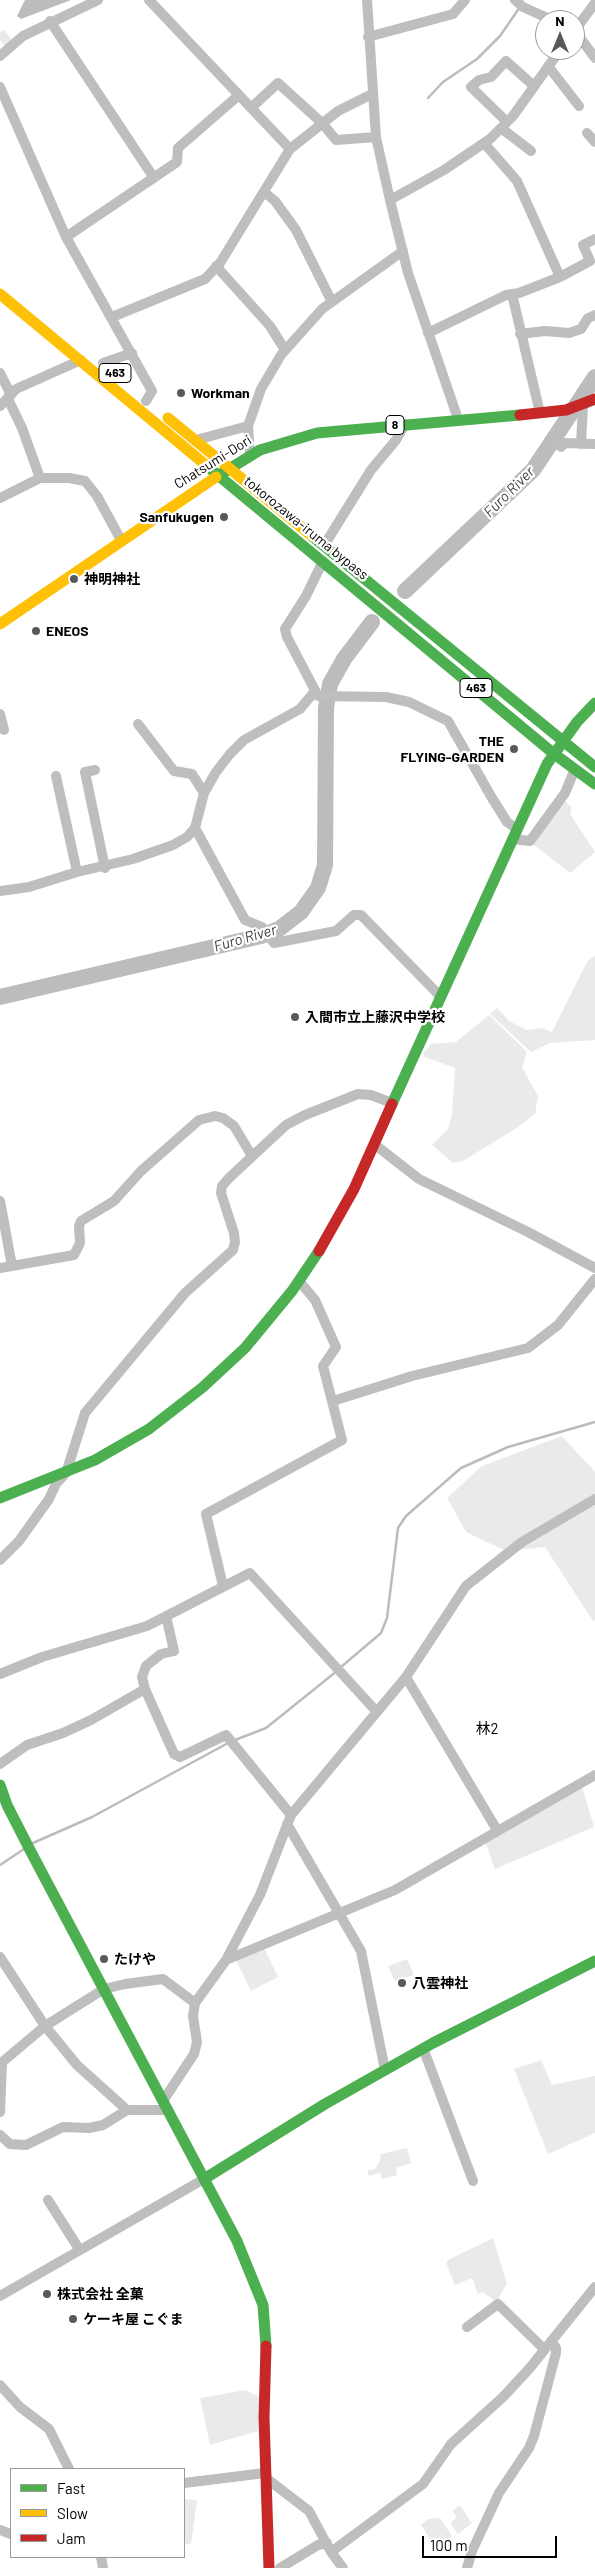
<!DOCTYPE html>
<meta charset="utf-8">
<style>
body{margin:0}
#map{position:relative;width:595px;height:2568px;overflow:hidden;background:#fff;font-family:Barlow,sans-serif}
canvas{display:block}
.legend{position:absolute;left:10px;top:2468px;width:175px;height:90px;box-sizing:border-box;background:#fff;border:1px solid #999;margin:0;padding:6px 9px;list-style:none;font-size:15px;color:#000}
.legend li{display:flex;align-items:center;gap:10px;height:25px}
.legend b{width:25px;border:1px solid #999}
.north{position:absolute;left:535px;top:10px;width:50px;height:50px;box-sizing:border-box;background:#fff;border:1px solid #999;border-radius:50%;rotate:0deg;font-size:14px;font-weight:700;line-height:20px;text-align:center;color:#000}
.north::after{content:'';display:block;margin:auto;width:18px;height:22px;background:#595959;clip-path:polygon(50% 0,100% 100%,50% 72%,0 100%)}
.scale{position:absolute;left:422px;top:2536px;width:135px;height:22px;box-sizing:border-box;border:2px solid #000;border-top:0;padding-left:6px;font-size:15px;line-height:18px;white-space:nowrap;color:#000;-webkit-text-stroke:4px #fff;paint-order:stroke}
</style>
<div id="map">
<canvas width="595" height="2568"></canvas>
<ul class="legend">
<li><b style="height:6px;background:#4caf50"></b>Fast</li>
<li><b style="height:6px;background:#ffc107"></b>Slow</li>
<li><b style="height:6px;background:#c62828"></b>Jam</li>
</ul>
<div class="north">N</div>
<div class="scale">100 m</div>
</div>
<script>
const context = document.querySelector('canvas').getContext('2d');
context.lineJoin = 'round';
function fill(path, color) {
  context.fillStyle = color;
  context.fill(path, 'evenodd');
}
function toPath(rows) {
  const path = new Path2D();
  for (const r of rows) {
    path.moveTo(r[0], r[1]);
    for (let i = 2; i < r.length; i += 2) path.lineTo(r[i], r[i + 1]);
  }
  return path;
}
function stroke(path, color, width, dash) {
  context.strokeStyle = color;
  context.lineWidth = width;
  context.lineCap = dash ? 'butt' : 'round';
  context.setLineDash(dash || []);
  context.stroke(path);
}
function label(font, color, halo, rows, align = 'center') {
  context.font = font + ' Barlow,"Noto Sans JP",sans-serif';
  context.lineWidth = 4.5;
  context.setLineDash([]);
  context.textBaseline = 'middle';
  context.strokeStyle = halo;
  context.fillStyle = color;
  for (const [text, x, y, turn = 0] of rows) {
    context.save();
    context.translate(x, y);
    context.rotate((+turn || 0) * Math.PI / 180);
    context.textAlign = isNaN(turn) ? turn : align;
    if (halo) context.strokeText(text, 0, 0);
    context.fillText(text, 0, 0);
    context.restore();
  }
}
fill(toPath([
 [4,30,12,40,5,46,0,40,0,32],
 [565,801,572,807,570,814,595,852,570,873,534,845,534,840],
 [595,955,595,1040,550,1043,531,1052,490,1014,497,1008,509,1021,527,1030,543,1028,552,1032,587,962],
 [489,1015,527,1052,522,1067,538,1096,535,1114,518,1127,463,1161,453,1163,432,1145,448,1129,452,1115,455,1068,425,1057,423,1054,431,1044,456,1042],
 [562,1436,595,1472,595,1620,593,1621,545,1547,506,1551,466,1532,447,1498,482,1466],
 [582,1786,594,1827,495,1869,485,1842],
 [263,1946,278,1977,251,1991,235,1958],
 [407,1959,414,1975,395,1981,388,1966],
 [541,2060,552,2085,595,2076,595,2133,548,2154,514,2069],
 [407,2148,411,2163,396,2168,397,2175,382,2179,380,2173,369,2176,367,2171,375,2169,380,2161,381,2154],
 [493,2238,507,2284,496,2302,483,2292,478,2294,472,2278,455,2285,446,2263,448,2260],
 [246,2390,259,2397,258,2431,210,2445,200,2398],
 [184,2499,197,2500,191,2544,184,2544],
 [460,2505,472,2523,458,2534,450,2523,457,2517,452,2511],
 [440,2518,452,2536,436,2548,421,2525,428,2519]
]), '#eaeaea');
fill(toPath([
 [25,0,71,0,21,19,17,16]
]), '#bcbcbc');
stroke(toPath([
 [428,98,443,82,477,59,500,36,520,7],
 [341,1667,381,1633,387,1618,398,1528,406,1516,461,1468,508,1447,595,1422],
 [235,1740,266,1728,337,1671],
 [33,1843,92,1817,228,1743],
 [0,1865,24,1849]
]), '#bcbcbc', 2.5);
stroke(toPath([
 [405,591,533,470,595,377],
 [0,997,261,936,279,929,301,912,318,888,325,865,326,708,330,684,344,659,372,622]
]), '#bcbcbc', 16);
stroke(toPath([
 [149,0,290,149],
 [367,0,376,137,390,200,408,273,458,419],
 [515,0,523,7,552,20],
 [50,21,154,178],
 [575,30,595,3],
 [575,31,595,58],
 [368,37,453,14,465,0],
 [0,56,23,36,98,0],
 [548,66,579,106],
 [0,87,66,237,152,391,146,401],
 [251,108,278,83,322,123,336,140,376,137],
 [507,122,471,87,479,80,491,77,506,61,534,86],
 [501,128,531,151],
 [587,133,595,142],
 [264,192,275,201,296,230,332,302],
 [390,200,444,170,490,139,513,116,560,50],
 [66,237,177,162,178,148,239,95],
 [216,266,270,326,285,350],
 [560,277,590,261,583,245,595,239],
 [512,294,540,413],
 [112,317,205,279,220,263,290,149,338,111,372,94],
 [428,333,506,295,519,293,560,277,517,181,484,143],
 [520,334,545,331,569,333,581,329,588,318,595,315],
 [103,363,132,353],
 [0,373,11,395],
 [8,399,22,428,40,478],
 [0,406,16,389,81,360],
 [196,440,248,426],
 [581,444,583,405],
 [561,447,565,443,595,444],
 [250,454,248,426,261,389,281,355,322,309,403,251],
 [0,498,40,478,69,478,85,481,97,496,121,540],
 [325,544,371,470,396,440,405,424],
 [323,561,306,596,285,629,287,637,318,696,386,697,409,702,448,721,492,798,507,822,517,829],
 [0,714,4,730],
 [138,724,174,771,192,774,204,793],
 [95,770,85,772,105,868],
 [56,776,77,872],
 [195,828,245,920,262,927,274,943,336,931,354,915,361,915,441,997],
 [512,839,530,841,565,793,575,769],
 [0,891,29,887,77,872,133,859,173,845,187,837,195,828,204,793,216,772,230,754,244,740,300,709,315,691],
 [374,1144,419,1179,528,1232,595,1268],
 [0,1201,12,1266],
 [0,1268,74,1255,80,1243,79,1226,81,1221,114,1201,141,1171,199,1120,215,1116,223,1118,234,1126,252,1156],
 [333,1401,412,1376,528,1348,558,1325,595,1279],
 [0,1560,19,1541,49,1499,56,1484,66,1473,85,1413,185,1293,233,1250,235,1242,234,1233,221,1193,222,1186,229,1178,286,1125,305,1115,358,1094,371,1095,392,1103],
 [223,1586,206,1514,342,1440,323,1366,336,1347,315,1300,299,1281],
 [0,1674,42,1657,147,1626,250,1573,376,1711],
 [406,1677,497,1830],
 [145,1689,174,1754,180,1757,226,1735,291,1815],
 [0,1764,27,1745,63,1733,91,1720,145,1689,142,1677,146,1666,161,1654,174,1651,166,1616],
 [287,1824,361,1951,385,2070],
 [0,1957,45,2026,77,2065,127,2110,168,2110],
 [226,1960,395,1890,595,1775],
 [423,2048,473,2181],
 [0,2064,45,2026,104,1989,125,1984,163,1979,195,2003],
 [163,2101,194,2054,197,2042,193,2016,195,2003,226,1960,260,1895,291,1815,406,1677,466,1586,522,1542,595,1499],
 [0,2112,2,2064],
 [0,2135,10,2144,26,2145,63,2127,89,2128,103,2125,127,2110],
 [48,2200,79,2249],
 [0,2296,204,2179],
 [467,2327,498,2304,544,2349],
 [0,2385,20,2407,49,2429,69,2469],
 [266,2478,309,2511,331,2552,343,2568],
 [184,2483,265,2473],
 [0,2530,11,2534],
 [331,2552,423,2484,451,2444,503,2397,529,2369,595,2287],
 [101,2557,103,2568],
 [280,2568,318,2545,327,2543],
 [467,2568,472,2551,499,2493,529,2448,534,2436,556,2353,556,2348,551,2341]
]), '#bebebe', 10);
stroke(toPath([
 [207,466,553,753,595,784],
 [216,477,260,450,317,433,520,415],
 [312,536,595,767],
 [392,1104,547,764,577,722,595,703],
 [0,1498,95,1460,149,1429,203,1387,245,1348,292,1291,319,1251],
 [0,1785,7,1805,31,1852,237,2241,263,2305,266,2346],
 [204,2179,325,2104,433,2043,595,1961]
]), '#4caf50', 11);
stroke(toPath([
 [0,294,207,466],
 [168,418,312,536],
 [0,624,216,477]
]), '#ffc107', 11);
stroke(toPath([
 [520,415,566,410,595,399],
 [319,1251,354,1189,392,1104],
 [266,2346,264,2418,269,2568]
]), '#c62828', 11);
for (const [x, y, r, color] of [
 [181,393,5,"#595959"],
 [224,517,5,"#595959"],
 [74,579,5,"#595959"],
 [36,631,5,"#595959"],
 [514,749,5,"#595959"],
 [295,1017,5,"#595959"],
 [104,1959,5,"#595959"],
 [402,1983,5,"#595959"],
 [47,2294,5,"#595959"],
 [73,2319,5,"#595959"]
]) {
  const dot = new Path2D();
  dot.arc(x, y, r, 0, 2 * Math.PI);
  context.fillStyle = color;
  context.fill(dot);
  stroke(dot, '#fff', 2);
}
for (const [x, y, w] of [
 [115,373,32],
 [395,425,18],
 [476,688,32]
]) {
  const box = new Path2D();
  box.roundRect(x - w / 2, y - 9.5, w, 19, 4);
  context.fillStyle = '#fff';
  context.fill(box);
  stroke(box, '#000', 1);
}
label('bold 12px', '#000', null, [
 ["463",115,373],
 ["8",395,425],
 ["463",476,688]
]);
label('bold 14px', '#000', '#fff', [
 ["Workman",191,393],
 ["Sanfukugen",214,517,"right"],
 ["神明神社",84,579],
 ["ENEOS",46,631],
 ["THE",504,741,"right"],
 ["FLYING-GARDEN",504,757,"right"],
 ["入間市立上藤沢中学校",305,1017],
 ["たけや",114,1959],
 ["八雲神社",412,1983],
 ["株式会社 全菓",57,2294],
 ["ケーキ屋 こぐま",83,2319]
], 'left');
label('14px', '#000', '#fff', [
 ["Chatsumi-Dori",213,462,-32],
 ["tokorozawa-iruma bypass",306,528,39]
]);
label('italic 15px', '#414141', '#fff', [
 ["Furo River",509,492,-45],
 ["Furo River",245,938,-16]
]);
label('15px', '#000', '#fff', [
 ["林2",487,1729]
]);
</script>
